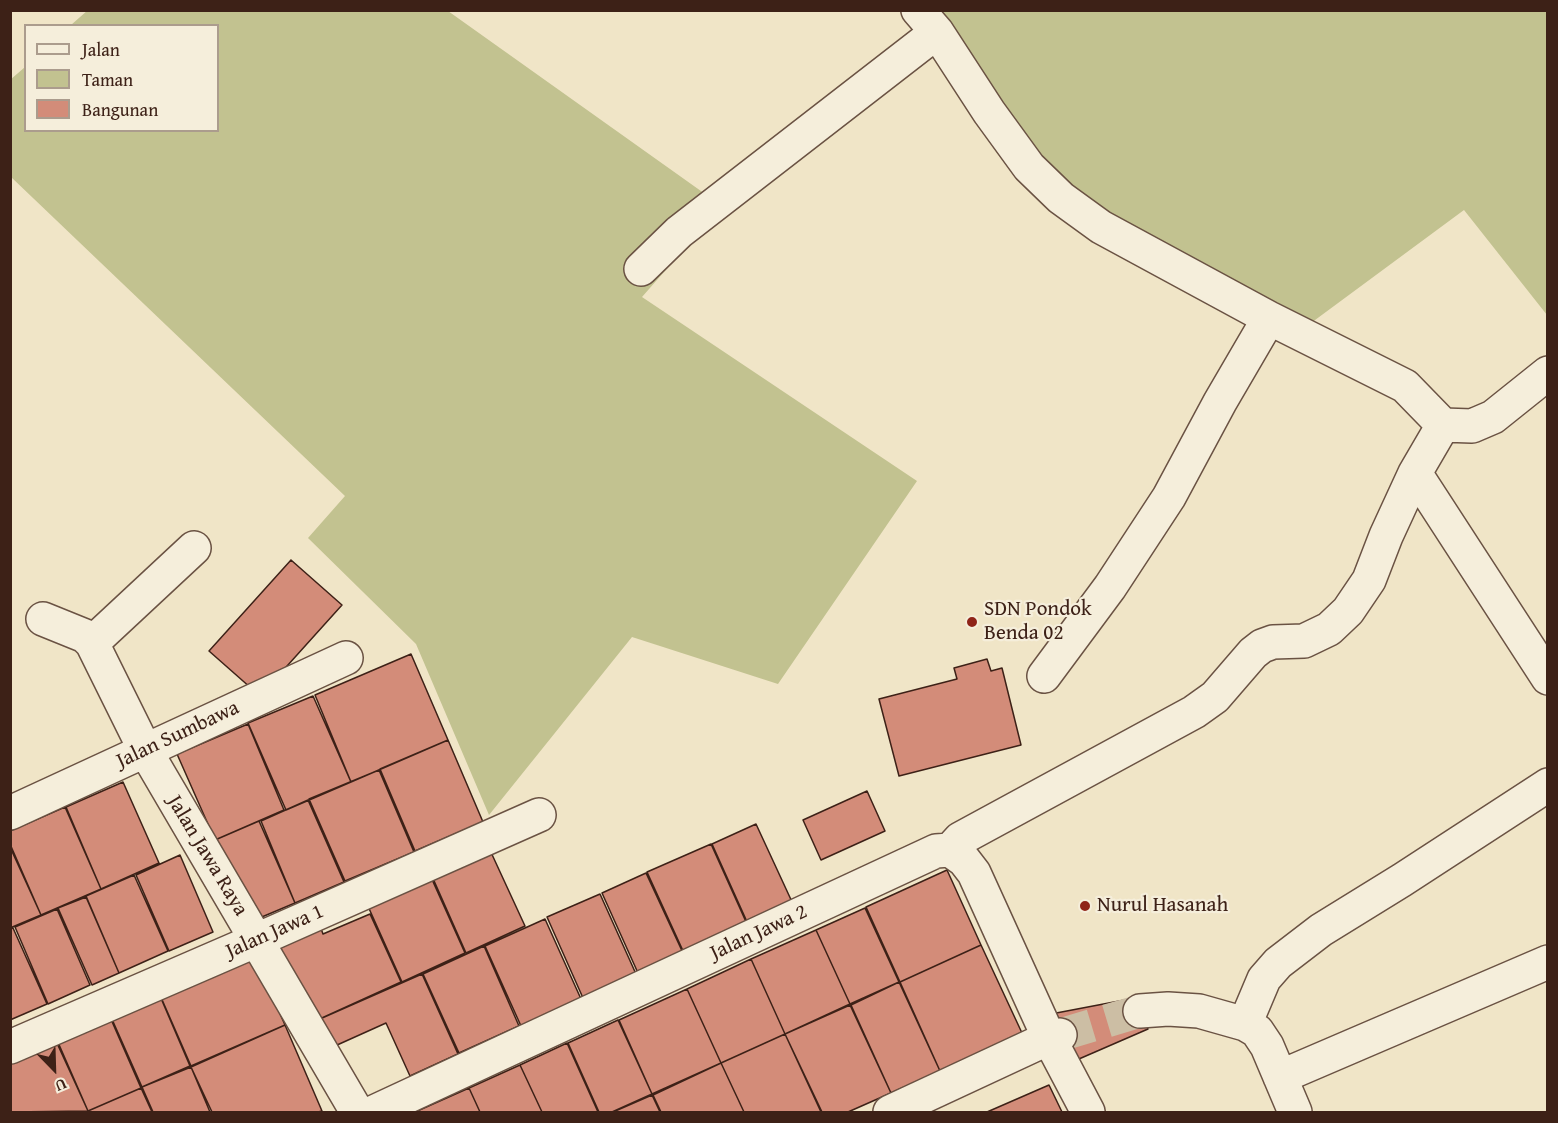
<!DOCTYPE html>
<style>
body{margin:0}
#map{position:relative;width:1558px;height:1123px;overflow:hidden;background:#f0e5c7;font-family:"Gentium Book Plus",serif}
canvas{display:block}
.frame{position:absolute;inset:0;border:12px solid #3d2117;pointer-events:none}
.legend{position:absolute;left:24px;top:24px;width:195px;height:108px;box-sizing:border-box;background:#f5eedb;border:2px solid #ab9c8d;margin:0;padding:8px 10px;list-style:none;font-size:18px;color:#3d2117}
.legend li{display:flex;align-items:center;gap:12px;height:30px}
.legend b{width:30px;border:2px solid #ab9c8d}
.north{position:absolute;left:24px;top:1039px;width:60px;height:60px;-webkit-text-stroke:4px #f5eedb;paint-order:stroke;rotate:157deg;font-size:16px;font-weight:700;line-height:24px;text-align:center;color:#3d2117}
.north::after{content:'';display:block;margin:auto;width:21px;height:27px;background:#3d2117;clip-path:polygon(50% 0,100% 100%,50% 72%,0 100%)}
</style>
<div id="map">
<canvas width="1558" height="1123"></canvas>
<div class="frame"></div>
<ul class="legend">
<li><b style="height:8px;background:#f5eedb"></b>Jalan</li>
<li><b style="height:16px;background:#c2c290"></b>Taman</li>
<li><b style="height:16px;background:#d38c79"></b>Bangunan</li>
</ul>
<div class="north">U</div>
</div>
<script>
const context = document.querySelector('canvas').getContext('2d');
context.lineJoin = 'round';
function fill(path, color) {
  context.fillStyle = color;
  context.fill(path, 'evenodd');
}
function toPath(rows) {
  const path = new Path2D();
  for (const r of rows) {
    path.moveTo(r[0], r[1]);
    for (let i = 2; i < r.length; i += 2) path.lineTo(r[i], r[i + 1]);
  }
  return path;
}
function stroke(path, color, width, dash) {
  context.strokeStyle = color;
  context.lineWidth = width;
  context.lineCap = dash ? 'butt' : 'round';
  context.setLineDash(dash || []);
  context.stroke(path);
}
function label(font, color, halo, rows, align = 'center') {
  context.font = font + ' "Gentium Book Plus",serif';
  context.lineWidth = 4.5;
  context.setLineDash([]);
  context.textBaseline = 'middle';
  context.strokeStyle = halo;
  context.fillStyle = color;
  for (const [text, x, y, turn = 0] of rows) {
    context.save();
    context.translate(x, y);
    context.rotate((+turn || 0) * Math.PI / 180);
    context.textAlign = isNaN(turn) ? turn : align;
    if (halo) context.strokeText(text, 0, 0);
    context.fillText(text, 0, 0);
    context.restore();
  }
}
fill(toPath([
 [88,10,448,11,722,206,642,297,917,481,778,684,632,637,489,815,416,644,308,538,345,496,11,177,10,80,25,67,26,130,218,130,218,26,71,25],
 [935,11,1547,11,1547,315,1464,210,1311,323,1054,204]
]), '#c2c290');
const building = toPath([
 [291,560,342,605,260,696,209,651,291,560],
 [411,654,448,740,351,782,315,695,411,654],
 [987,659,991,671,1002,668,1021,745,899,776,879,699,957,679,954,668,987,659],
 [313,696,351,782,286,810,248,723,313,696],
 [248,724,284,810,215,840,177,754,248,724],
 [448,740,483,822,415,851,380,769,448,740],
 [379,770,414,852,345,881,309,799,379,770],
 [123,782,159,863,101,889,66,807,123,782],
 [867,791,885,831,821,860,803,820,867,791],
 [308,800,344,882,295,903,261,821,308,800],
 [65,807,101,889,41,915,10,844,10,831,65,807],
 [259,821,295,903,250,922,215,840,259,821],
 [756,824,793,904,748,924,712,844,756,824],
 [711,844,747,924,684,953,647,872,711,844],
 [10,847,41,915,10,928,10,847],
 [489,848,525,926,466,953,431,874,489,848],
 [180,855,213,932,169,951,136,875,180,855],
 [947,870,981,945,900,982,866,907,947,870],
 [646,873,683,953,638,973,602,893,646,873],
 [134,875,168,951,119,973,86,896,134,875],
 [430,875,465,953,402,982,367,904,430,875],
 [600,894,636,974,583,998,547,917,600,894],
 [86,897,119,973,92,985,58,908,86,897],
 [865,908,899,982,850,1004,816,930,865,908],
 [57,909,90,985,48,1004,15,927,57,909],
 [370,914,401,982,313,1022,278,942,319,923,323,934,370,914],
 [545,919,581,999,521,1026,485,946,545,919],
 [13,928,47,1004,10,1020,10,929,13,928],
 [816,930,850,1004,785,1034,751,959,816,930],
 [981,945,1022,1033,940,1071,900,982,981,945],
 [484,946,519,1026,459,1053,423,974,484,946],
 [254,955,285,1025,191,1066,160,995,254,955],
 [751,959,785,1034,721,1063,687,989,751,959],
 [422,974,458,1054,410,1076,386,1023,326,1050,313,1022,422,974],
 [899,982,940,1071,891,1093,851,1005,899,982],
 [687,989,721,1063,652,1094,619,1020,687,989],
 [160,996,190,1066,142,1087,111,1017,160,996],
 [1135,998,1148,1029,1072,1062,1051,1014,1135,998],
 [850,1005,891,1093,848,1112,822,1112,785,1034,850,1005],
 [110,1017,141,1088,88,1111,57,1040,110,1017],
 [618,1020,652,1094,612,1112,599,1112,568,1043,618,1020],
 [285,1025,322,1111,318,1112,212,1112,191,1067,285,1025],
 [785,1034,821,1112,744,1112,721,1063,785,1034],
 [56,1041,88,1111,10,1112,10,1061,56,1041],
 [567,1043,598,1112,542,1112,520,1065,567,1043],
 [721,1063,744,1112,661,1112,653,1095,721,1063],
 [520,1065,542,1112,480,1112,469,1088,520,1065],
 [191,1067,210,1112,153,1112,142,1087,191,1067],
 [1049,1085,1062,1112,987,1112,1049,1085],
 [141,1088,152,1112,89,1112,88,1111,141,1088],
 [469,1088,480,1112,415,1112,469,1088],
 [652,1095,660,1112,613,1112,652,1095]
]);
fill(building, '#d38c79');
stroke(building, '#3d2117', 1.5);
stroke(toPath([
 [1060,1035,1140,1011]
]), '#ccbea4', 33, [33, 16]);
const minor = toPath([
 [918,10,937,32,989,112,1029,167,1061,198,1101,227,1269,318,1405,386,1443,425],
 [641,269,679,232,937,32],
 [1443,425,1472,426,1493,417,1548,373],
 [1415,473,1548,678],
 [43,619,85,636,92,643,145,750,357,1112],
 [92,643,194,548],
 [1044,676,1110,587,1169,497,1220,402,1269,318],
 [10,813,346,658],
 [950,850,960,839,1194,712,1215,697,1253,653,1262,646,1273,642,1304,641,1329,629,1348,611,1369,580,1386,536,1415,473,1443,425],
 [1140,1011,1168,1009,1199,1011,1245,1024,1257,1031,1267,1046,1295,1112],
 [1245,1024,1264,979,1278,963,1321,930,1402,880,1548,785],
 [10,1047,257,940,539,815],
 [1280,1077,1548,962],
 [374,1112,936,851,950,850,964,860,974,873,1049,1038,1060,1035],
 [890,1112,1049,1038,1088,1112]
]);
stroke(minor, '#6a5243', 36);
stroke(minor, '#f5eedb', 33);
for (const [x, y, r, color] of [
 [972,622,6,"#8f2418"],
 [1085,906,6,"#8f2418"]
]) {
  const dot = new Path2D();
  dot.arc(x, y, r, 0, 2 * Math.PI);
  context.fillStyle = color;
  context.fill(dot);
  stroke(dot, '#f5eedb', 2);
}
label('21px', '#3d2117', '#f5eedb', [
 ["SDN Pondok",984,610],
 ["Benda 02",984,634],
 ["Nurul Hasanah",1097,906]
], 'left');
label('21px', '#3d2117', '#f5eedb', [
 ["Jalan Sumbawa",178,735,-25],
 ["Jalan Jawa Raya",207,856,59],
 ["Jalan Jawa 1",275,932,-24],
 ["Jalan Jawa 2",759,933,-25]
]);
</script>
